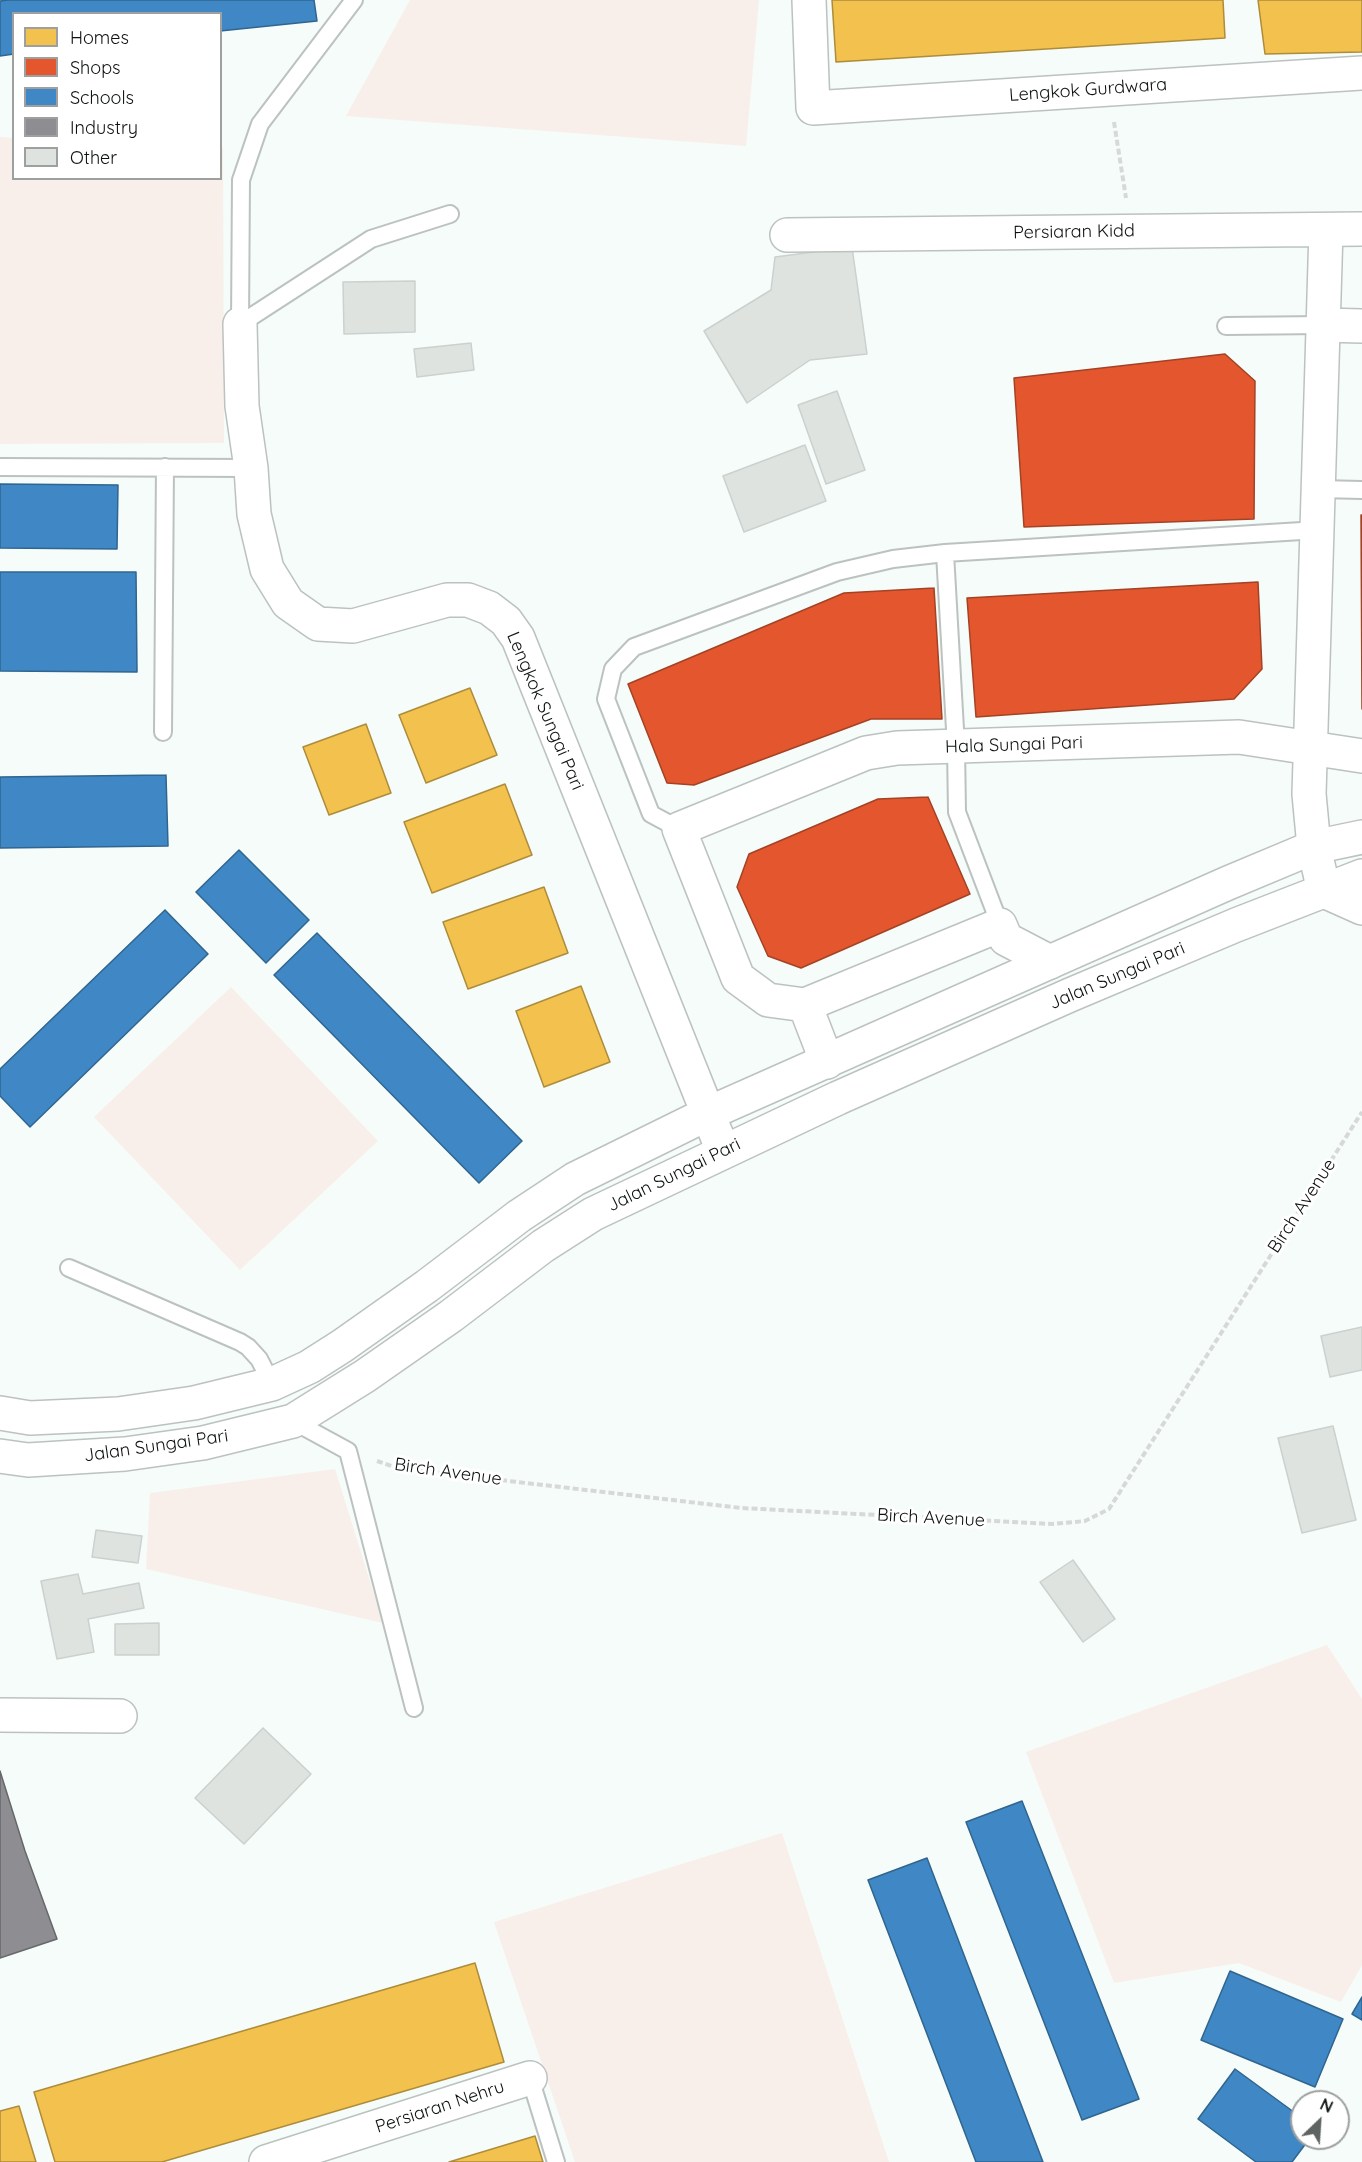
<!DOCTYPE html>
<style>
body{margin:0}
#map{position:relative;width:1362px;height:2162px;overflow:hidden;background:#f6fcf9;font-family:Quicksand,sans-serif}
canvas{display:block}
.legend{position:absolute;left:12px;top:12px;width:210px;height:168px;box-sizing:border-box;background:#fff;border:2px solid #9ea09f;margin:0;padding:8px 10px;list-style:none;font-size:18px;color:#0c1210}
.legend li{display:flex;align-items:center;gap:12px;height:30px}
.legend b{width:30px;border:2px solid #9ea09f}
.north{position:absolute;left:1290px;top:2090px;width:60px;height:60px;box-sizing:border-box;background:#fff;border:2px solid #9ea09f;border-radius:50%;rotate:25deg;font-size:16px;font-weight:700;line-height:24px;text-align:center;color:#0c1210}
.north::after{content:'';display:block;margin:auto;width:21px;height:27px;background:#5e6462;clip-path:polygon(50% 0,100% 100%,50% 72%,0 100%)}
</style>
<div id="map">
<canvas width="1362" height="2162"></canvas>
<ul class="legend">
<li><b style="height:16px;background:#f2c14e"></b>Homes</li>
<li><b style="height:16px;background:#e4572e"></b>Shops</li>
<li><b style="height:16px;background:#3f88c5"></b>Schools</li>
<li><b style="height:16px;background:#8d8d92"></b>Industry</li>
<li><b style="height:16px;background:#dee3e0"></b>Other</li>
</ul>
<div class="north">N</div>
</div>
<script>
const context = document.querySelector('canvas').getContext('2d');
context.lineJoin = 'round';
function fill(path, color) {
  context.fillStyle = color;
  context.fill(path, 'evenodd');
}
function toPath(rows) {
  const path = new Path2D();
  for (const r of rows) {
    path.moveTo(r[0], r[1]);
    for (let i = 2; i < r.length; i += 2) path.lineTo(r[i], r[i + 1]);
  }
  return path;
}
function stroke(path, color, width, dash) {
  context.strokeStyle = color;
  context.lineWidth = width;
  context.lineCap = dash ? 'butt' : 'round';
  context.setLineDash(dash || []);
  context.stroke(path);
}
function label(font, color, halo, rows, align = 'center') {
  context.font = font + ' Quicksand,sans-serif';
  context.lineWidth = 6;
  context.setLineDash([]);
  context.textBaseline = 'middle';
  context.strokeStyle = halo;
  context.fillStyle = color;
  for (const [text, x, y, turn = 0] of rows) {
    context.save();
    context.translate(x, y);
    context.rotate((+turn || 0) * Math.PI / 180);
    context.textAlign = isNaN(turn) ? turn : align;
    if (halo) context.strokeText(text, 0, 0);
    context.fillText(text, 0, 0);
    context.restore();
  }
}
fill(toPath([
 [410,0,759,0,746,146,346,116],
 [0,137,13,138,14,178,220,178,221,148,223,148,224,443,0,444],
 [231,987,378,1141,240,1270,94,1117],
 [335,1469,383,1623,146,1569,150,1493],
 [1327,1645,1362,1699,1362,1965,1341,2002,1239,1963,1114,1983,1026,1752],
 [782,1833,889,2162,575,2162,494,1922]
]), '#f8efea');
const homes = toPath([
 [832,0,1223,0,1225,38,836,62,832,0],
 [1258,0,1362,0,1362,52,1265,54,1258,0],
 [470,688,497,755,426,783,399,715,470,688],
 [366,724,391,793,329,815,303,747,366,724],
 [505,784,532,855,432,893,404,822,505,784],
 [544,887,568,953,468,989,443,922,544,887],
 [581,986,610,1062,544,1087,516,1011,581,986],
 [475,1963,504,2062,162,2162,55,2162,34,2092,475,1963],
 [19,2106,36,2162,0,2162,0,2111,19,2106],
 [535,2136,543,2162,449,2162,535,2136]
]);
fill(homes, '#f2c14e');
stroke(homes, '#ad8c3b', 1.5);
const shops = toPath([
 [1225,354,1255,381,1254,519,1024,527,1014,378,1225,354],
 [1361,515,1362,515,1362,709,1361,515],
 [1258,582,1262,669,1234,699,976,717,967,598,1258,582],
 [934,588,942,719,871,719,694,785,667,783,628,684,844,593,934,588],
 [928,797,970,894,801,968,768,956,737,887,749,854,878,799,928,797]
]);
fill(shops, '#e4572e');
stroke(shops, '#a34225', 1.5);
const schools = toPath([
 [8,0,314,0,317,21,220,31,220,14,14,14,14,54,0,56,0,1,8,0],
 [0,484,118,485,117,549,0,548,0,484],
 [0,572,136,572,137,672,0,671,0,572],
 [166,775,168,846,0,848,0,777,166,775],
 [239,850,309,920,266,963,196,892,239,850],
 [165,910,208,954,30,1127,0,1096,0,1069,165,910],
 [317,933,522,1141,479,1183,274,975,317,933],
 [1022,1801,1139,2099,1082,2120,966,1822,1022,1801],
 [927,1858,1043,2162,976,2162,868,1880,927,1858],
 [1230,1971,1343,2019,1315,2087,1201,2040,1230,1971],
 [1362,1997,1362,2020,1352,2014,1362,1997],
 [1235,2069,1302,2118,1302,2138,1310,2138,1292,2162,1256,2162,1198,2119,1235,2069]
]);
fill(schools, '#3f88c5');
stroke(schools, '#30658f', 1.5);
const industry = toPath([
 [0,1771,25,1851,57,1939,0,1958,0,1771]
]);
fill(industry, '#8d8d92');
stroke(industry, '#66686b', 1.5);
const building = toPath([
 [852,247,867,354,810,360,747,403,704,331,771,290,775,257,852,247],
 [415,281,415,332,344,334,343,282,415,281],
 [471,343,474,370,417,377,414,349,471,343],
 [837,391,865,470,826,484,798,405,837,391],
 [805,445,826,501,744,532,723,476,805,445],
 [1362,1327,1362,1370,1330,1377,1321,1336,1362,1327],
 [1333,1426,1356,1520,1302,1533,1278,1438,1333,1426],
 [96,1530,142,1536,138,1563,92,1557,96,1530],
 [1073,1560,1115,1619,1083,1642,1040,1582,1073,1560],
 [78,1574,83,1594,139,1583,144,1608,88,1619,94,1652,57,1659,41,1581,78,1574],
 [159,1623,159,1655,115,1655,115,1624,159,1623],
 [263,1728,311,1774,244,1844,195,1798,263,1728]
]);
fill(building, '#dee3e0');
stroke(building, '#cbd1ce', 1.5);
const lane = toPath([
 [240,324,241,180,260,124,354,0],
 [240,324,371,239,450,214],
 [1226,326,1323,325],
 [0,467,251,468],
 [1319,489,1362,490],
 [945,553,956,747,957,812,1000,925],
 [163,732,165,467],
 [679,829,651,814,606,699,613,669,634,647,837,572,893,559,945,553,1318,530],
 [69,1268,240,1342,248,1347,259,1359,272,1384],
 [293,1421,348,1451,414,1708],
 [530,2078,556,2162]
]);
const street = toPath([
 [809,0,813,108,1362,73],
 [1326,230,1309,794,1314,847,1324,891,1362,908],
 [787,235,1362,229],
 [240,324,242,406,251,468,254,514,267,569,288,603,318,624,353,626,447,600,468,600,489,608,506,621,518,638,723,1151],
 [1323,325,1362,326],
 [1050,962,1006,939,1000,925,805,1005,768,1000,738,978,679,829,866,753,897,748,1239,737,1362,756],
 [805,1005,827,1062],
 [0,1715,120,1716],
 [266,2162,530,2078]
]);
const secondary = toPath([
 [0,1413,30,1418,118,1414,194,1403,272,1384,309,1367,342,1346,427,1286,519,1216,575,1179,707,1114,1228,883,1314,847,1362,837],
 [0,1456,28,1460,125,1454,203,1443,293,1421,365,1376,451,1316,543,1246,593,1214,838,1098,1070,995,1236,925,1362,876]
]);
stroke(lane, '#bcc2bf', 20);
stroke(street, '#bcc2bf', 36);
stroke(secondary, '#bcc2bf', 36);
stroke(toPath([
 [1114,122,1126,198],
 [377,1461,397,1468,741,1508,1052,1524,1085,1521,1109,1509,1362,1112]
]), '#d7d8d8', 4, [6, 3]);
stroke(lane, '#fefffe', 16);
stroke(street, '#fefffe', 33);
stroke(secondary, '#fefffe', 33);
label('18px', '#0c1210', '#fff', [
 ["Lengkok Gurdwara",1088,90,-4],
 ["Persiaran Kidd",1074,232,-1],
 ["Lengkok Sungai Pari",545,711,67],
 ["Hala Sungai Pari",1014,745,-2],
 ["Jalan Sungai Pari",1117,976,-23],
 ["Jalan Sungai Pari",674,1175,-26],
 ["Birch Avenue",1302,1206,-57],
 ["Jalan Sungai Pari",156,1446,-8],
 ["Birch Avenue",448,1472,8],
 ["Birch Avenue",931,1518,3],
 ["Persiaran Nehru",440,2107,-18]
]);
</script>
